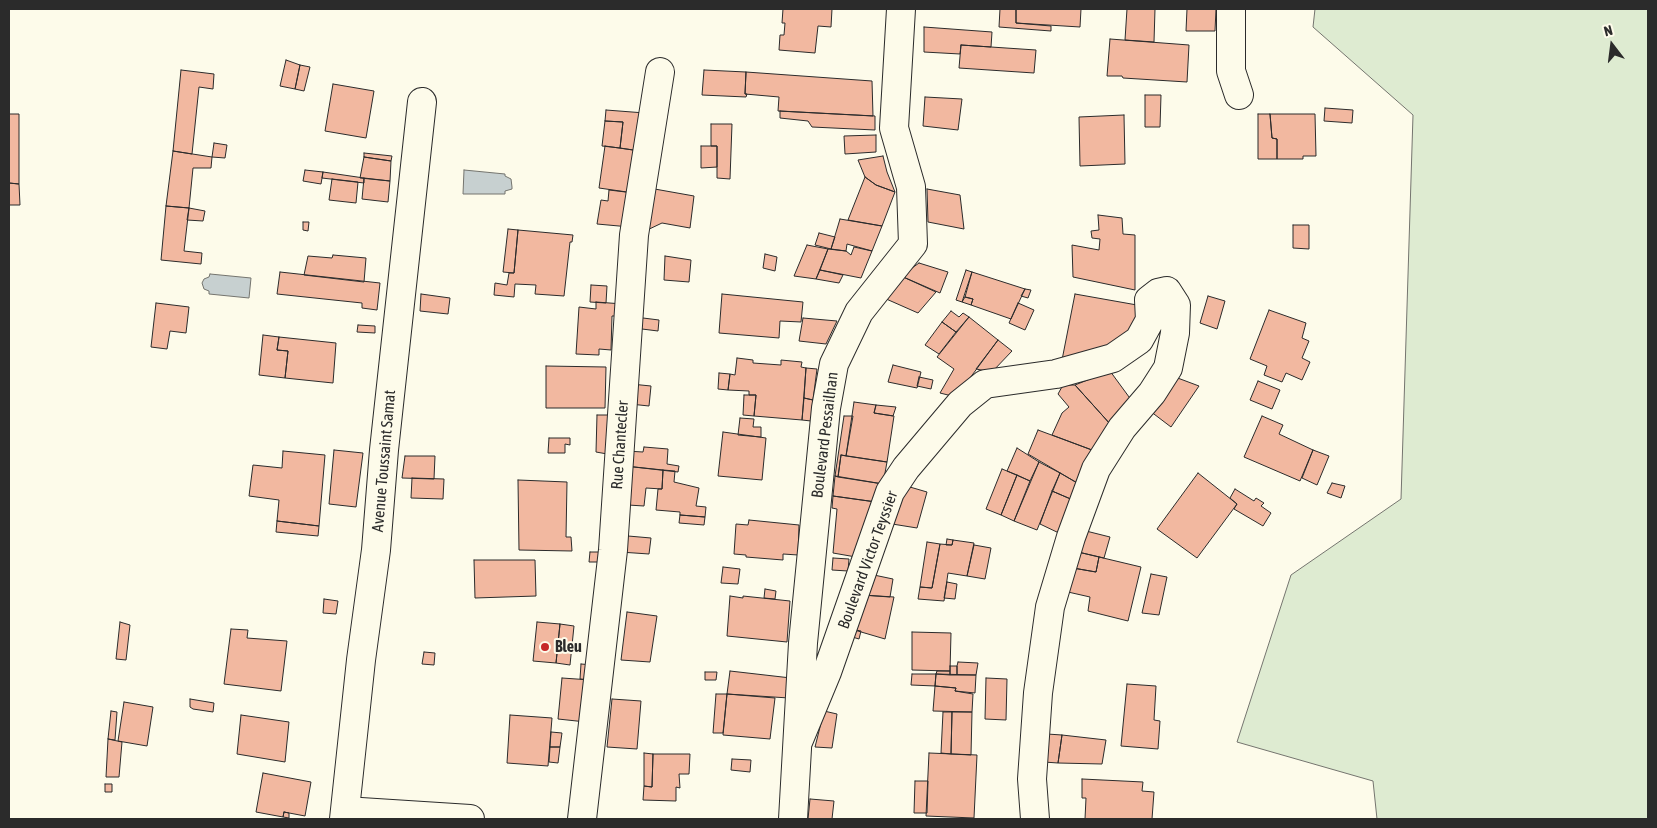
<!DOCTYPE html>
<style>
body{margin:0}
#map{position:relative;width:1657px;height:828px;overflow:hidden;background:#fdfbea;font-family:"Asap Condensed",sans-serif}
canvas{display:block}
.frame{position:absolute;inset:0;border:10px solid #2b2b2b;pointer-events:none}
.north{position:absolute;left:1587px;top:20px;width:50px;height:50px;-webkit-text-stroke:4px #fdfbea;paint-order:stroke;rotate:345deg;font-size:14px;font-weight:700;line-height:20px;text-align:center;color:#2b2b2b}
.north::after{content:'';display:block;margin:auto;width:18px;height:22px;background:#2b2b2b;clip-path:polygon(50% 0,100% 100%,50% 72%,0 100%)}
</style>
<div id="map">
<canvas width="1657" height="828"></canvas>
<div class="frame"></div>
<div class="north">N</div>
</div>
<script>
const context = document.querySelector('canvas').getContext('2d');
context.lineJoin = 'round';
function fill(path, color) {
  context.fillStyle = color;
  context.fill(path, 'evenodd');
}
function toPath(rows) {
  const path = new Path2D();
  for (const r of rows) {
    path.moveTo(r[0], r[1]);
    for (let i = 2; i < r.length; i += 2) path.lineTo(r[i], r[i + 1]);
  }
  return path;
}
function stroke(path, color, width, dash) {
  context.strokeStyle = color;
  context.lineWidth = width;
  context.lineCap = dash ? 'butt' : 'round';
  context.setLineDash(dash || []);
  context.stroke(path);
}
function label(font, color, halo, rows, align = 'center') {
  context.font = font + ' "Asap Condensed",sans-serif';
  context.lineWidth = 4;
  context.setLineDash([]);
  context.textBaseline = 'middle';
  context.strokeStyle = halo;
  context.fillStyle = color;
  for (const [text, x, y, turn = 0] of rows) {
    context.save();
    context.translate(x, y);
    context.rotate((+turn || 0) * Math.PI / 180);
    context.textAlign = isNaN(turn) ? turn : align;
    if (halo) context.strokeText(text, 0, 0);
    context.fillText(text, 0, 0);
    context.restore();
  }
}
const green = toPath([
 [1315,9,1648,9,1648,819,1377,819,1373,781,1237,742,1291,575,1401,499,1413,115,1313,27,1315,9]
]);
fill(green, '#deebd1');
stroke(green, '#74746e', 1);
const water = toPath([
 [464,170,505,174,505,176,511,179,512,187,512,189,505,191,505,194,463,194,464,170],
 [210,274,251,278,249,298,209,294,209,291,204,289,202,283,204,279,209,277,210,274]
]);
fill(water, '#c7d0d0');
stroke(water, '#74746e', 1);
const building = toPath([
 [783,9,832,9,831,27,818,26,815,53,779,50,780,35,784,35,785,23,782,23,783,9],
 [1000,9,1016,9,1016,23,1051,26,1051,31,999,27,1000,9],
 [1016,9,1081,9,1080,27,1016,23,1016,9],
 [1127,9,1155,9,1154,42,1125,40,1127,9],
 [1187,9,1216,9,1215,31,1186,31,1187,9],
 [924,27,992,32,991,47,961,45,960,54,924,52,924,27],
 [1110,39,1189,45,1187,82,1123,78,1122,76,1107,76,1110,39],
 [961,45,1036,50,1034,73,959,68,961,45],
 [286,60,300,65,295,89,280,86,286,60],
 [300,65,310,67,304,91,295,89,300,65],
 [181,70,214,74,213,89,199,87,192,154,173,151,181,70],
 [704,70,746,72,745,94,747,94,746,97,702,95,704,70],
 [746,72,872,81,873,116,778,111,779,97,745,94,746,72],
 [333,84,374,91,366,138,325,131,333,84],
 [1145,95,1161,95,1160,127,1145,127,1145,95],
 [925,97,962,99,958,130,923,126,925,97],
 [1325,108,1353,110,1352,123,1324,121,1325,108],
 [606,110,645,113,640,151,620,148,623,122,605,121,606,110],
 [780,111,875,116,875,130,812,127,808,121,780,118,780,111],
 [9,114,19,114,19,184,9,183,9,114],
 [1258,114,1270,114,1272,138,1277,139,1277,159,1258,159,1258,114],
 [1270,114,1315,114,1316,156,1303,156,1303,159,1277,159,1277,139,1272,138,1270,114],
 [1124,115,1125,164,1080,166,1079,117,1124,115],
 [605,121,623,122,620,148,602,146,605,121],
 [711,124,732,124,730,179,717,178,717,146,711,146,711,124],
 [876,135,876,152,845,154,844,136,876,135],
 [214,143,227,145,225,158,212,157,214,143],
 [605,146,640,151,634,193,599,188,605,146],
 [701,146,717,146,717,167,701,168,701,146],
 [173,151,212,157,211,168,193,168,189,208,166,206,173,151],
 [364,153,392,156,391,161,364,157,364,153],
 [883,156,887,172,895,192,876,185,865,177,858,160,883,156],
 [364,157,391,161,390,181,360,178,364,157],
 [305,170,323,172,321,184,303,181,305,170],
 [323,172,364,178,364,183,322,178,323,172],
 [865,177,876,185,895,192,882,226,848,220,865,177],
 [364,178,390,181,388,202,362,199,364,178],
 [332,179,358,182,356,203,329,200,332,179],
 [9,183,19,184,20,205,9,205,9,183],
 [649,188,694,196,690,228,662,223,643,232,649,188],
 [927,189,960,195,964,229,928,222,927,189],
 [609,190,634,193,630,227,597,224,601,200,608,201,609,190],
 [166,206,189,208,184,251,202,253,201,264,161,260,166,206],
 [189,208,205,211,203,221,187,220,189,208],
 [1098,215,1122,218,1123,234,1135,235,1135,290,1073,277,1072,245,1099,250,1100,239,1092,238,1091,231,1099,230,1098,215],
 [840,219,882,226,872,251,847,244,846,251,831,249,840,219],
 [303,222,309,222,308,231,303,230,303,222],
 [1293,225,1309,225,1309,249,1293,248,1293,225],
 [508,229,518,230,514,273,503,272,508,229],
 [518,230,573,235,572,242,570,242,564,296,535,294,536,285,515,284,514,297,494,295,495,283,507,285,509,273,514,273,518,230],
 [819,233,835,237,831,249,815,245,819,233],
 [807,245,828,249,816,279,794,276,807,245],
 [854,247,872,251,861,278,820,270,828,249,846,251,851,255,854,247],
 [765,254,777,257,775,271,763,268,765,254],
 [333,255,366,258,364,282,304,275,308,256,332,258,333,255],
 [665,256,691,260,689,282,664,280,665,256],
 [919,263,948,272,940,293,901,276,919,263],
 [820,270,843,275,839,283,816,279,820,270],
 [966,270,972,272,962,302,956,300,966,270],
 [280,272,380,283,377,310,362,308,362,303,277,294,280,272],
 [972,272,1025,289,1011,319,971,305,973,299,965,297,972,272],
 [901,276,936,292,918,313,884,298,901,276],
 [591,285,607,286,606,303,590,302,591,285],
 [1025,289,1031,290,1028,298,1021,296,1025,289],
 [421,294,450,298,448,314,420,311,421,294],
 [722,294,803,302,801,322,780,321,779,338,719,333,722,294],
 [1075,294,1137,305,1138,322,1109,351,1062,360,1075,294],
 [1208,296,1225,301,1217,329,1200,323,1208,296],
 [965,297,973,299,971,305,962,302,965,297],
 [596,302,623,304,622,316,612,316,611,350,599,349,599,355,576,354,579,307,596,309,596,302],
 [156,303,189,307,186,333,170,331,167,349,151,347,156,303],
 [1018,303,1034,310,1025,330,1009,323,1018,303],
 [1269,310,1306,323,1302,338,1309,341,1302,358,1310,362,1302,380,1286,373,1282,382,1264,375,1267,366,1250,359,1269,310],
 [951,311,959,317,963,313,969,317,956,332,942,322,951,311],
 [635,317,659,320,658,331,634,328,635,317],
 [969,317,998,340,956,397,940,393,954,369,937,357,969,317],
 [803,318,837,321,826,344,799,341,803,318],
 [942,322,956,332,939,354,925,345,942,322],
 [358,325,375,326,375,333,357,332,358,325],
 [263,335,279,337,277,350,288,351,285,378,259,375,263,335],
 [279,337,336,343,333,383,285,378,288,351,277,350,279,337],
 [998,340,1012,351,992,372,976,369,998,340],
 [737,358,753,360,753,363,781,365,781,360,802,362,801,367,806,368,802,420,754,416,756,395,749,395,749,391,728,390,730,374,735,375,737,358],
 [893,365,921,372,917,388,888,382,893,365],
 [546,366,606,367,605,408,546,408,546,366],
 [806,368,817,369,813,400,804,398,806,368],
 [1110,371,1132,401,1111,425,1075,385,1110,371],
 [719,373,730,374,728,390,718,389,719,373],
 [919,377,933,380,931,389,917,386,919,377],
 [1175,377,1199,386,1171,427,1150,411,1175,377],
 [1258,381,1280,390,1272,409,1250,400,1258,381],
 [631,384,651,386,649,406,630,404,631,384],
 [1063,385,1075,385,1111,425,1092,450,1052,435,1062,413,1069,407,1058,394,1063,385],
 [744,395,756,395,754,416,743,415,744,395],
 [804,398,813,400,811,421,802,420,804,398],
 [854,402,876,405,874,413,894,416,887,462,846,456,854,402],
 [876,405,896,407,893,416,874,413,876,405],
 [597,415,616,415,613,455,596,452,597,415],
 [844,416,853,416,846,456,841,455,838,477,835,476,844,416],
 [1262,416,1283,425,1279,434,1313,450,1300,481,1244,457,1262,416],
 [740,418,754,419,753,427,761,427,761,437,738,435,740,418],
 [1038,430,1092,450,1079,484,1028,454,1038,430],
 [723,432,766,438,762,480,718,476,723,432],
 [549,438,570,438,570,445,565,444,565,453,548,453,549,438],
 [644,447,668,449,667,464,679,466,678,472,625,466,626,451,643,452,644,447],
 [1017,448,1039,462,1030,481,1007,471,1017,448],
 [334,450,363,453,356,507,329,504,334,450],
 [1313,450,1329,456,1317,485,1302,478,1313,450],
 [283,451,325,455,319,526,277,521,279,500,249,496,253,465,282,468,283,451],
 [841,455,887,462,883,484,838,477,841,455],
 [405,456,435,456,434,479,402,478,405,456],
 [1039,462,1060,473,1037,530,1014,521,1039,462],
 [625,466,663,470,662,489,646,488,644,506,628,505,625,466],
 [1002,469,1017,475,1001,515,986,509,1002,469],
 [663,470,675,471,674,482,699,488,696,506,706,507,705,517,680,515,680,512,656,510,658,489,662,489,663,470],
 [1060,473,1079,484,1073,500,1052,491,1060,473],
 [1198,473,1237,504,1197,558,1157,529,1198,473],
 [1017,475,1030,481,1014,521,1001,515,1017,475],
 [835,476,883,484,876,502,833,496,835,476],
 [412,478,444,479,443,499,411,498,412,478],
 [518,480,567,482,566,537,571,537,572,551,519,550,518,480],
 [1332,483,1345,486,1341,498,1327,493,1332,483],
 [903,485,927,492,917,528,886,523,903,485],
 [1235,489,1254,501,1256,498,1264,503,1261,506,1271,513,1263,526,1234,509,1237,504,1230,498,1235,489],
 [1052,491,1073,500,1061,534,1040,524,1052,491],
 [833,496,876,502,856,557,833,553,837,509,832,508,833,496],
 [680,515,705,517,704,525,679,523,680,515],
 [749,520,799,525,798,555,783,554,783,560,746,557,746,555,734,554,736,524,748,525,749,520],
 [277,521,319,526,318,536,276,532,277,521],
 [1086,531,1110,537,1104,558,1078,552,1086,531],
 [628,536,651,538,649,554,620,552,628,536],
 [947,539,953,540,952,545,946,545,947,539],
 [953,540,974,543,967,576,948,573,944,601,918,599,920,587,932,588,940,544,952,545,953,540],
 [927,542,940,544,932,588,920,587,927,542],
 [974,545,991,548,985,579,967,576,974,545],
 [590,552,605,552,605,562,589,562,590,552],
 [1078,552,1099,557,1096,572,1073,568,1078,552],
 [1099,557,1141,567,1128,621,1088,611,1090,597,1068,592,1073,568,1096,572,1099,557],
 [833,558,849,559,848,571,832,570,833,558],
 [474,560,535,560,536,596,475,598,474,560],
 [723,567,740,569,738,584,721,583,723,567],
 [869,574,893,579,890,597,862,595,869,574],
 [1151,574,1167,577,1159,615,1142,613,1151,574],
 [947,582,957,584,955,599,944,598,947,582],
 [765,589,776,591,775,599,764,598,765,589],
 [862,595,894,597,885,639,851,629,862,595],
 [730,596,743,598,743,596,790,601,787,642,727,636,730,596],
 [324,599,338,601,336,614,323,613,324,599],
 [627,612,657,616,650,662,621,660,627,612],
 [120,622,130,625,126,660,116,659,120,622],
 [537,622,560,624,556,663,533,661,537,622],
 [560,624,574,626,570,665,556,663,560,624],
 [231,629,248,630,247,638,287,641,281,691,224,684,231,629],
 [851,629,861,631,859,639,849,636,851,629],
 [912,632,951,633,950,671,912,670,912,632],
 [424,652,435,653,434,665,422,664,424,652],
 [958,662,978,663,976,675,957,675,957,666,958,662],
 [581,664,593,665,591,680,580,679,581,664],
 [950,666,957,666,957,675,950,675,950,666],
 [730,671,791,678,789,698,727,694,730,671],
 [937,671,950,671,950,675,936,674,937,671],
 [705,672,717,672,716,680,705,680,705,672],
 [912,674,936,674,935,686,911,685,912,674],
 [936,674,976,675,975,693,955,691,956,688,935,686,936,674],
 [562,678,591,680,586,722,558,719,562,678],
 [986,678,1007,679,1006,720,985,719,986,678],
 [1127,684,1156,686,1154,720,1160,721,1158,749,1121,746,1127,684],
 [935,686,956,688,955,691,973,694,972,712,933,711,935,686],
 [716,694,727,694,723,733,713,733,716,694],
 [727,694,775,698,770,739,723,735,727,694],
 [190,699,214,703,213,712,193,709,190,707,190,699],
 [612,699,641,701,637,749,607,747,612,699],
 [124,702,153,707,147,746,118,741,124,702],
 [111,711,117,712,115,740,108,739,111,711],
 [824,711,837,714,832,748,815,747,824,711],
 [943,712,952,712,951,754,941,753,943,712],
 [952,712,972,712,971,755,951,754,952,712],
 [241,715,289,722,285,762,237,754,241,715],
 [510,715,552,718,548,766,507,763,510,715],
 [551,732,562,733,560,747,550,747,551,732],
 [1047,734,1062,735,1058,763,1044,762,1047,734],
 [1062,735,1106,740,1102,764,1058,763,1062,735],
 [108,739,122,742,119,777,106,777,108,739],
 [550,747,560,747,558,763,549,762,550,747],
 [644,753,653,754,652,787,644,786,644,753],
 [929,753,977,755,974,818,926,816,929,753],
 [653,754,690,754,689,774,679,774,680,788,676,787,676,801,643,800,644,786,652,787,653,754],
 [732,759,751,760,750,772,731,770,732,759],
 [263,773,311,782,305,816,284,812,283,817,256,812,263,773],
 [1082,779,1143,782,1142,791,1154,792,1152,819,1085,819,1086,798,1082,798,1082,779],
 [915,781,928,781,927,813,914,813,915,781],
 [105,784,112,784,112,792,105,792,105,784],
 [810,799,834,801,832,819,808,819,810,799],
 [284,812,289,813,289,818,283,817,284,812]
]);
fill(building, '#f2b8a0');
stroke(building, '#2b2b2b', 1);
const minor = toPath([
 [1231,9,1231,71,1239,95],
 [798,742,827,672,890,492,906,468,960,404,985,384,1056,374,1113,358,1139,340,1150,320,1149,300,1158,293,1167,291,1176,305,1175,333,1168,368,1152,393,1122,428,1096,469,1071,537,1050,607,1038,693,1032,779,1035,819],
 [345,811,470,819],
 [344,819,361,660,376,550,384,450,422,102],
 [582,819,613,550,634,235,660,72],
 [793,819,803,643,826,408,834,364,859,312,913,244,911,187,894,128,901,9]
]);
stroke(minor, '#2b2b2b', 30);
stroke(minor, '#fdfbea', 28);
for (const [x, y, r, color] of [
 [545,647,5,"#c62828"]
]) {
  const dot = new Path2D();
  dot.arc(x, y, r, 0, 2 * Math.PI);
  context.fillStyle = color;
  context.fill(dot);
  stroke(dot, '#fdfbea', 2);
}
label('16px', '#2b2b2b', '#fdfbea', [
 ["Boulevard Pessailhan",825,435,-83],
 ["Rue Chantecler",620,445,-86],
 ["Avenue Toussaint Samat",384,461,-85],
 ["Boulevard Victor Teyssier",868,560,-70]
]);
label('bold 16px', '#2b2b2b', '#fdfbea', [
 ["Bleu",555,647]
], 'left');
</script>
